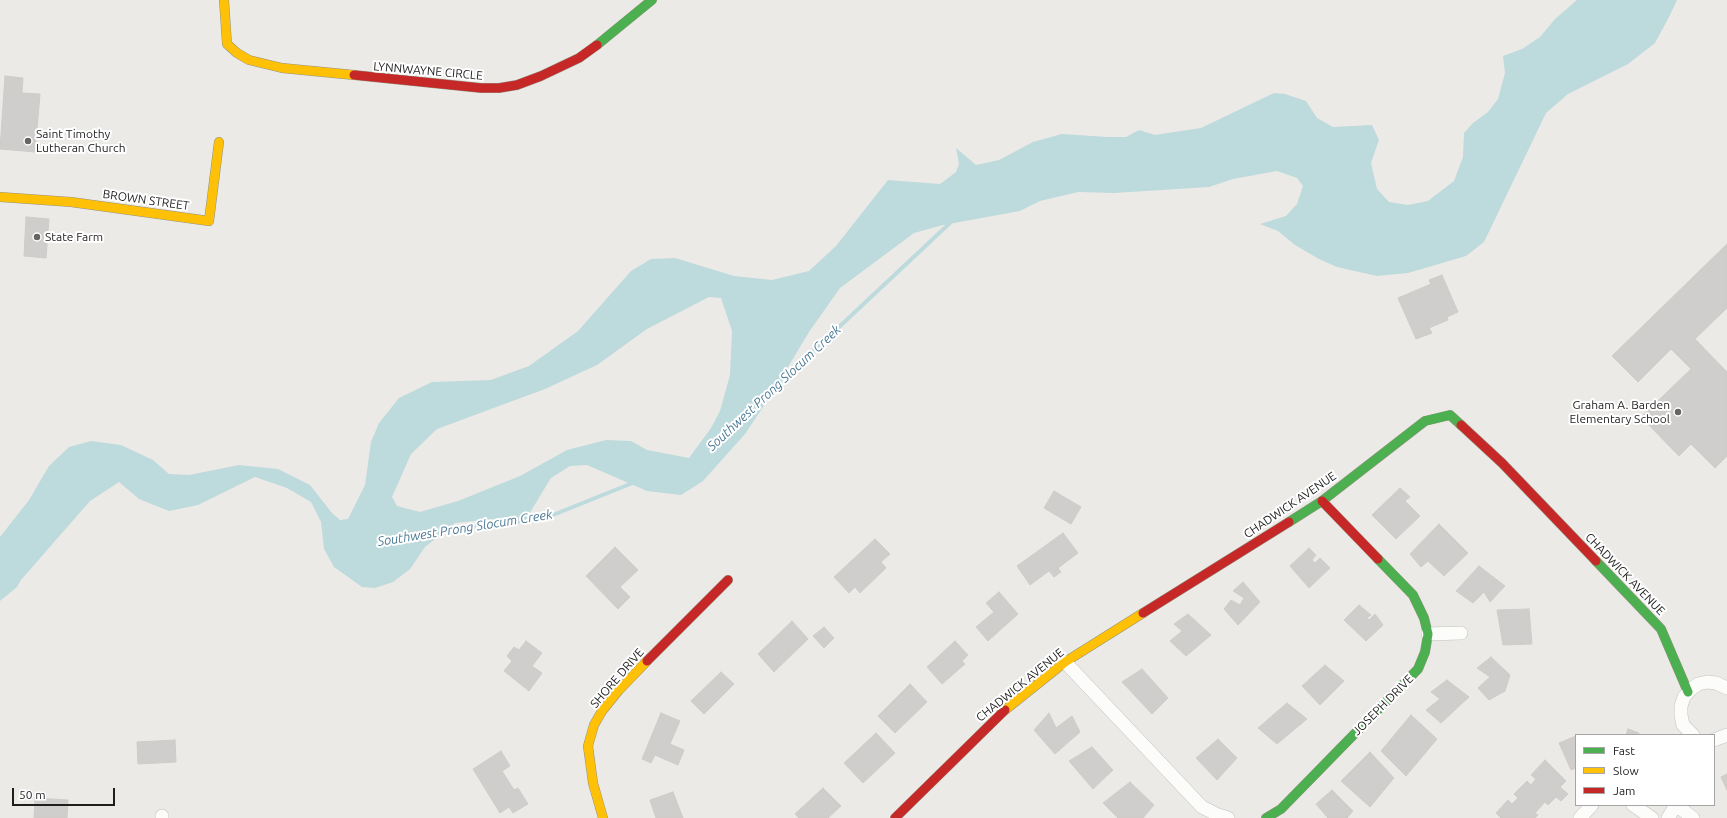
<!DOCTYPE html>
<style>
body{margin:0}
#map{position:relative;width:1727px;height:818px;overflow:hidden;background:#eceae7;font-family:Ubuntu,sans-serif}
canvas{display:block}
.legend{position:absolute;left:1575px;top:734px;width:140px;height:72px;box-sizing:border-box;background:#fff;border:1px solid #a5a5a5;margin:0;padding:5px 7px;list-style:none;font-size:12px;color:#1e1e1e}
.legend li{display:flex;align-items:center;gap:8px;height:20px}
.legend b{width:20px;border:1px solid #a5a5a5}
.scale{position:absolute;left:12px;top:788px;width:103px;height:18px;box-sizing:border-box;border:2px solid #1e1e1e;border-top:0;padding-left:5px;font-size:12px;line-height:14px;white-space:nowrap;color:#1e1e1e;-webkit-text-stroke:3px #fff;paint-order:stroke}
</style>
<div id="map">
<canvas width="1727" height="818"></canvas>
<ul class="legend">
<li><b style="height:5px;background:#4caf50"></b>Fast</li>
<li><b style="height:5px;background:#ffc107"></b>Slow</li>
<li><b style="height:5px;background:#c62828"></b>Jam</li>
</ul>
<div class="scale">50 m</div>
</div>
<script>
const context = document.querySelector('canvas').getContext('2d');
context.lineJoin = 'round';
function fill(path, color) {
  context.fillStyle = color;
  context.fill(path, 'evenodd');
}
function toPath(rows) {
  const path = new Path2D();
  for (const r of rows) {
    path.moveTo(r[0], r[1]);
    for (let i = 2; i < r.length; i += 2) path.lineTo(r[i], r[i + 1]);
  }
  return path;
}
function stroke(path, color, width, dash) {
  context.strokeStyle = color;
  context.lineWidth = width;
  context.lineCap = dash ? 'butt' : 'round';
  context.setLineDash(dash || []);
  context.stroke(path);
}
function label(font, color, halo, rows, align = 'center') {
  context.font = font + ' Ubuntu,sans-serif';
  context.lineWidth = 4;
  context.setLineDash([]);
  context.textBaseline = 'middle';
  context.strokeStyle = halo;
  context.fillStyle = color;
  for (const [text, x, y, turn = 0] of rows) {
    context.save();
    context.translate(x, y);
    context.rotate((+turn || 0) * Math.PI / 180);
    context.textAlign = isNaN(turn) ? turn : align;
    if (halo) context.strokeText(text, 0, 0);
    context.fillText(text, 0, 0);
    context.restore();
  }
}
fill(toPath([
 [1577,0,1677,0,1669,17,1655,43,1628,64,1568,94,1546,113,1484,242,1466,256,1408,273,1377,276,1337,267,1319,259,1295,245,1278,231,1260,224,1286,216,1297,204,1303,186,1297,178,1277,171,1233,179,1209,187,1114,193,1078,192,1040,201,1020,211,943,225,914,233,840,288,809,332,773,392,745,434,703,481,681,495,647,491,587,465,570,466,551,478,526,519,515,526,494,519,455,523,425,547,410,569,393,582,375,588,362,587,334,567,324,549,321,522,311,502,287,488,255,477,198,505,169,511,139,499,119,482,90,501,21,580,17,587,0,601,0,537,29,500,49,466,69,447,91,441,121,445,153,460,169,474,189,475,239,465,278,469,310,485,332,513,340,520,348,519,365,485,371,442,379,423,399,398,432,382,491,380,529,366,578,331,631,271,651,259,675,258,734,276,772,280,809,271,836,246,888,180,940,184,956,172,959,164,956,148,976,165,999,160,1033,142,1062,134,1107,137,1126,137,1139,130,1155,135,1174,132,1201,128,1274,93,1285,94,1306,101,1317,118,1333,127,1372,125,1379,140,1371,163,1377,189,1389,202,1408,205,1428,201,1454,181,1463,157,1464,133,1473,123,1488,112,1498,99,1505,73,1503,56,1522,49,1540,37,1555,19],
 [709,297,721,298,732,331,730,375,720,411,711,428,689,458,647,450,631,441,606,440,567,450,520,476,458,501,420,512,397,506,392,497,411,454,437,429,545,389,597,365,647,329]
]), '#bddadc');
stroke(toPath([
 [774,388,951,222],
 [521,520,548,517,635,482],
 [441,532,510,522]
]), '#bddadc', 4);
const building = toPath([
 [5,76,23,78,22,93,40,94,35,152,0,149,5,76],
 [26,217,49,219,46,258,24,256,26,217],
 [1727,244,1727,308,1695,339,1727,372,1727,456,1715,468,1691,444,1679,456,1641,417,1691,369,1671,349,1638,382,1612,356,1727,244],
 [1442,275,1458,312,1447,317,1448,320,1429,328,1432,333,1416,339,1398,298,1431,284,1429,280,1442,275],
 [1400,488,1410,497,1405,501,1420,516,1396,539,1372,515,1400,488],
 [1054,491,1081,507,1071,524,1044,508,1054,491],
 [1439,524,1468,553,1444,576,1428,561,1421,567,1410,554,1439,524],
 [1063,533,1078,553,1058,568,1061,572,1054,577,1049,571,1030,585,1017,566,1063,533],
 [875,539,890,554,881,562,886,568,860,593,855,587,849,593,834,577,875,539],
 [615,547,638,570,620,587,630,597,618,609,586,576,615,547],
 [1309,548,1316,555,1312,560,1315,563,1320,558,1330,568,1309,588,1290,566,1309,548],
 [1479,566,1505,586,1490,602,1484,592,1473,603,1456,591,1479,566],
 [1243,582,1260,602,1238,625,1224,609,1231,600,1240,605,1244,598,1233,591,1243,582],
 [999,592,1018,614,988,641,976,627,994,612,986,603,999,592],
 [1359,605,1371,615,1367,618,1369,620,1375,614,1383,625,1366,641,1344,620,1359,605],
 [1529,609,1532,644,1503,645,1497,610,1529,609],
 [1188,614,1211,635,1186,656,1170,641,1182,631,1174,624,1188,614],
 [792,621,808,639,774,672,758,654,792,621],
 [824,627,834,638,824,648,813,636,824,627],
 [526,641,542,653,532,666,542,673,529,691,504,671,512,661,507,656,514,647,519,650,526,641],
 [955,641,968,655,962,661,965,664,942,684,927,667,955,641],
 [1491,657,1510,675,1505,691,1489,700,1478,688,1490,677,1477,668,1491,657],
 [1325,665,1344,681,1320,705,1302,686,1325,665],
 [1142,669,1168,698,1152,714,1122,682,1142,669],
 [721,672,734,684,704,714,691,701,721,672],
 [1447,680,1469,697,1441,723,1426,710,1440,699,1431,692,1447,680],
 [910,684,927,702,895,733,878,716,910,684],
 [1287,703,1307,719,1277,744,1258,728,1287,703],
 [661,713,680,721,670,744,684,750,678,765,655,755,651,763,642,759,661,713],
 [1049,713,1056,728,1072,716,1080,732,1055,754,1034,730,1049,713],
 [1411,715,1437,739,1406,776,1381,751,1411,715],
 [1628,729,1639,733,1638,735,1626,735,1628,729],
 [876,733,895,753,863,783,844,763,876,733],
 [1576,736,1576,768,1571,770,1559,743,1576,736],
 [1218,739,1237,758,1217,780,1196,758,1218,739],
 [175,740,176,762,138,764,137,742,175,740],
 [1092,747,1113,770,1093,789,1069,761,1092,747],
 [501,751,510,766,502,771,514,790,518,788,528,804,513,813,509,807,500,813,473,769,501,751],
 [1370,752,1394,778,1370,807,1341,781,1370,752],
 [1545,760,1566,781,1560,787,1568,794,1561,801,1556,797,1548,805,1545,802,1535,813,1538,815,1535,818,1501,818,1496,813,1508,800,1512,804,1518,798,1514,794,1527,781,1531,785,1536,779,1531,775,1545,760],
 [1727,774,1727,790,1721,777,1727,774],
 [1130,782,1154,805,1143,818,1118,818,1103,803,1130,782],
 [823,788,841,806,828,818,799,818,795,814,823,788],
 [1332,790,1353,811,1347,818,1328,818,1316,804,1332,790],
 [673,792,683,818,656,818,650,800,673,792],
 [35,798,68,800,67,818,34,818,35,798]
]);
fill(building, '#d0cecc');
stroke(building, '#cfcbc9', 1);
const street = toPath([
 [1428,634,1461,633],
 [1065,662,1202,807,1218,815,1228,818],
 [1693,735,1683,725,1681,715,1681,706,1684,697,1690,690,1698,684,1707,682,1716,683,1727,688],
 [1714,740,1727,735],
 [1633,805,1652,818],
 [162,816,162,818],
 [1580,818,1592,805],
 [1668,818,1676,805,1693,818]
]);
const fast = toPath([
 [597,45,652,0],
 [1289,522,1322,501,1425,421,1450,415,1461,425],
 [1596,561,1661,629,1688,692],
 [1266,818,1281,809,1418,669,1425,652,1428,634,1424,618,1413,595,1378,559]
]);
const slow = toPath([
 [224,0,227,44,237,53,249,60,282,68,354,75],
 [0,197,71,202,209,221,219,142],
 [1005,710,1065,662,1143,613],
 [603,818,593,783,588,746,594,725,602,711,619,690,647,661]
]);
const jam = toPath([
 [354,75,481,88,499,88,517,85,541,76,579,58,597,45],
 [1461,425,1502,463,1596,561],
 [1322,501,1378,559],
 [1143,613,1289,522],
 [647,661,728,580],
 [895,818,1005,710]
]);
stroke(street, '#c2c1bf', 14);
stroke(fast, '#959381', 10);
stroke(slow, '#959381', 10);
stroke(jam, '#959381', 10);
stroke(street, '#fcfcfb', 13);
stroke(fast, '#4caf50', 9);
stroke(slow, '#ffc107', 9);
stroke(jam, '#c62828', 9);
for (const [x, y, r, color] of [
 [28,141,4,"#666564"],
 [37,237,4,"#666564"],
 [1678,412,4,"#666564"]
]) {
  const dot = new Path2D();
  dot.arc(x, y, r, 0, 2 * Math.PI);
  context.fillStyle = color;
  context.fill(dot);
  stroke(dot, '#fff', 1.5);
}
label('12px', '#1e1e1e', '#fff', [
 ["LYNNWAYNE CIRCLE",428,71,5],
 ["BROWN STREET",146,200,8],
 ["CHADWICK AVENUE",1290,505,-34],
 ["CHADWICK AVENUE",1625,574,46],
 ["SHORE DRIVE",617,678,-49],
 ["CHADWICK AVENUE",1020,685,-39],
 ["JOSEPH DRIVE",1383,705,-45]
]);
label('12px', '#1e1e1e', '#fff', [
 ["Saint Timothy",36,134],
 ["Lutheran Church",36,148],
 ["State Farm",45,237],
 ["Graham A. Barden",1670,405,"right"],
 ["Elementary School",1670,419,"right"]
], 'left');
label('italic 13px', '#4c7a96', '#fff', [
 ["Southwest Prong Slocum Creek",774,388,-43],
 ["Southwest Prong Slocum Creek",465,528,-9]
]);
</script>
